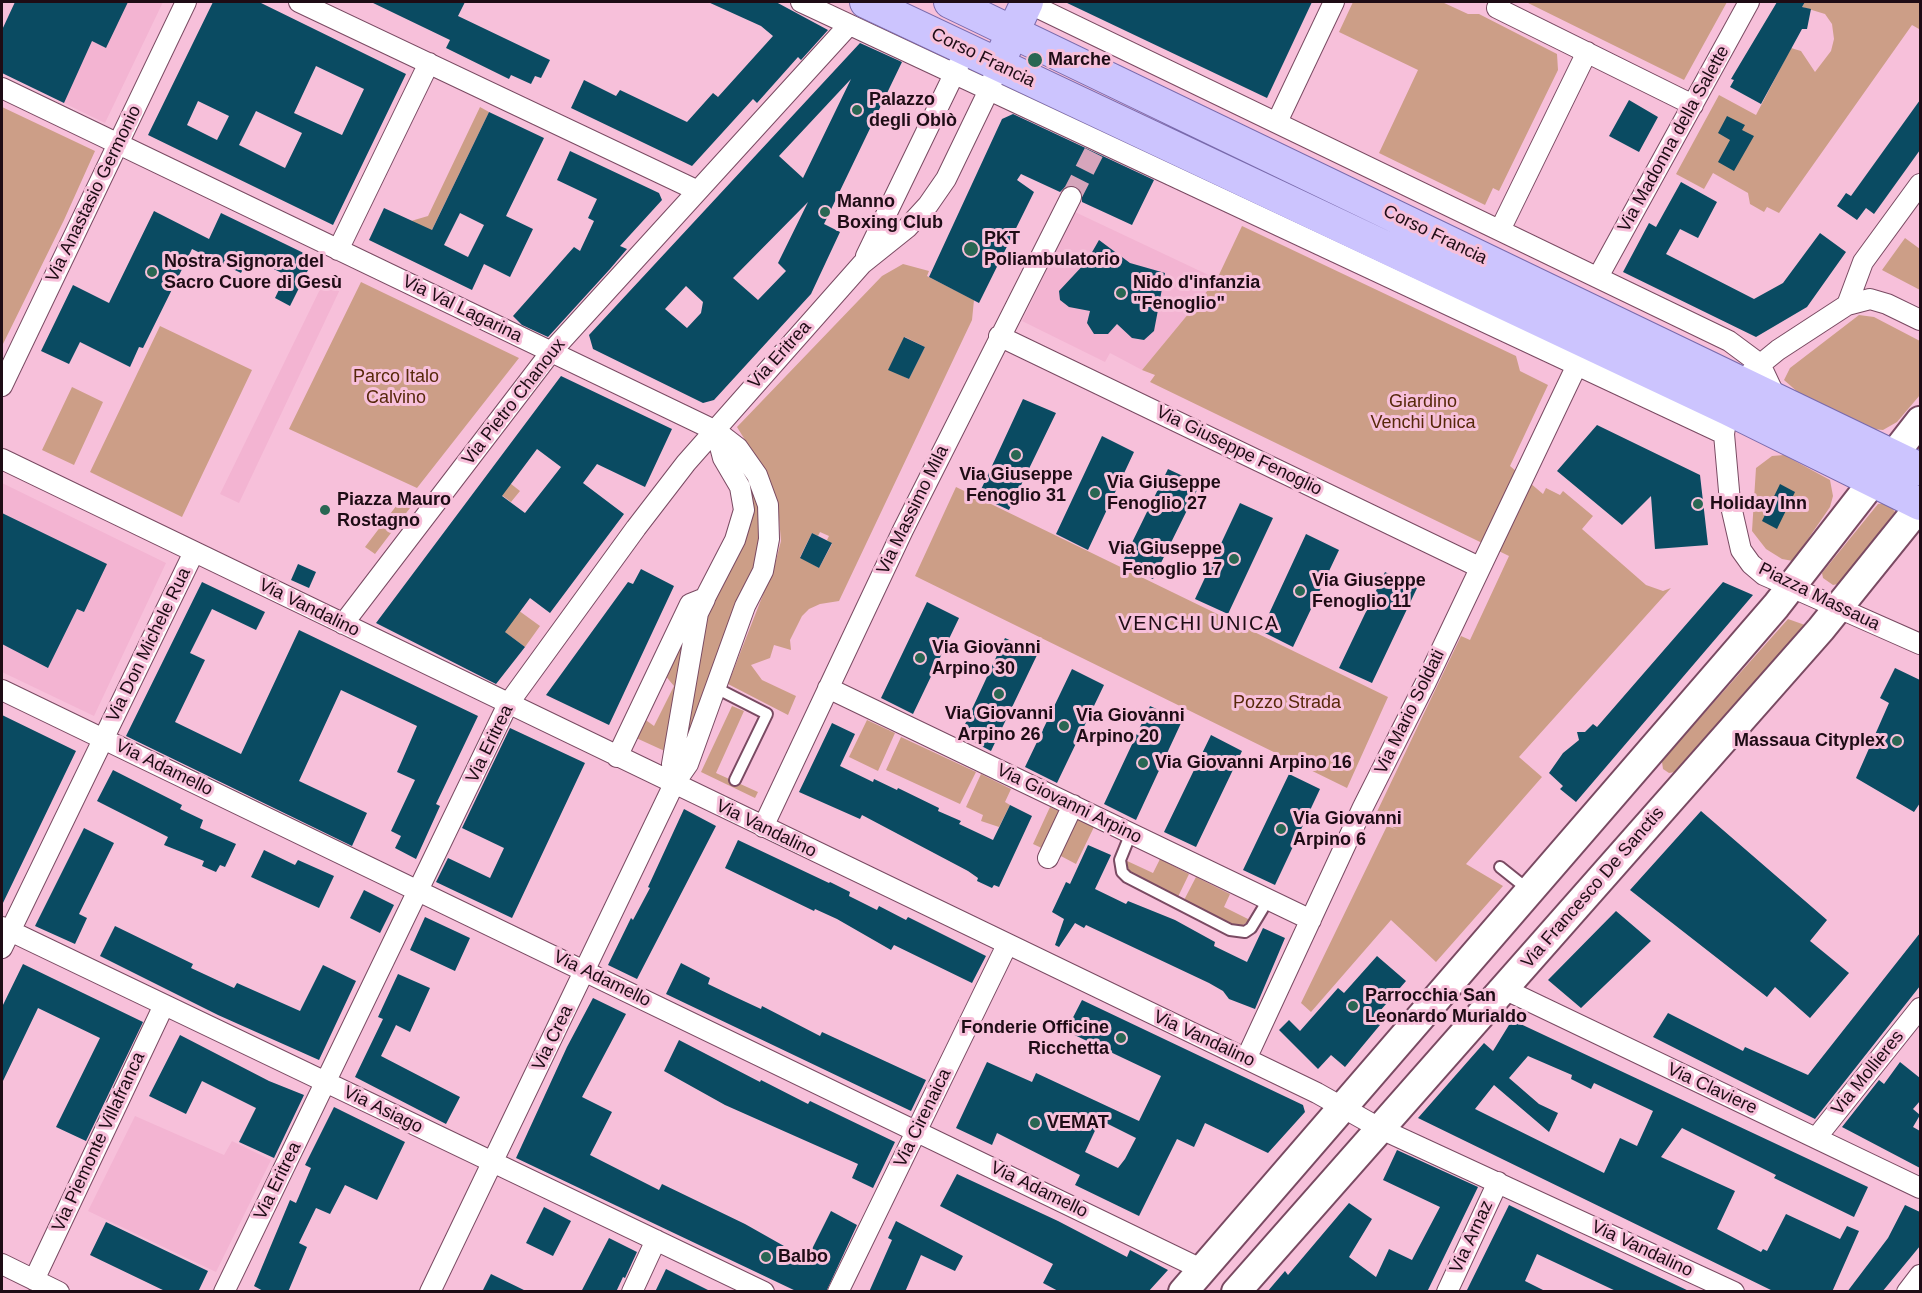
<!DOCTYPE html>
<meta charset="utf-8">
<style>
body{margin:0}
#map{position:relative;width:1922px;height:1293px;overflow:hidden;background:#f7c0da;font-family:Helvetica,sans-serif}
canvas{display:block}
.frame{position:absolute;inset:0;border:3px solid #1e0c15;pointer-events:none}
</style>
<div id="map">
<canvas width="1922" height="1293"></canvas>
<div class="frame"></div>
</div>
<script>
const context = document.querySelector('canvas').getContext('2d');
context.lineJoin = 'round';
function fill(path, color) {
  context.fillStyle = color;
  context.fill(path, 'evenodd');
}
function toPath(rows) {
  const path = new Path2D();
  for (const r of rows) {
    path.moveTo(r[0], r[1]);
    for (let i = 2; i < r.length; i += 2) path.lineTo(r[i], r[i + 1]);
  }
  return path;
}
function stroke(path, color, width, dash) {
  context.strokeStyle = color;
  context.lineWidth = width;
  context.lineCap = dash ? 'butt' : 'round';
  context.setLineDash(dash || []);
  context.stroke(path);
}
function label(font, color, halo, rows, align = 'center') {
  context.font = font + ' Helvetica,sans-serif';
  context.lineWidth = 6;
  context.setLineDash([]);
  context.textBaseline = 'middle';
  context.strokeStyle = halo;
  context.fillStyle = color;
  for (const [text, x, y, turn = 0] of rows) {
    context.save();
    context.translate(x, y);
    context.rotate((+turn || 0) * Math.PI / 180);
    context.textAlign = isNaN(turn) ? turn : align;
    if (halo) context.strokeText(text, 0, 0);
    context.fillText(text, 0, 0);
    context.restore();
  }
}
fill(toPath([
 [15,2,163,2,105,123,2,73,2,29],
 [1075,212,1217,279,1142,370,1110,353,1105,362,1022,321],
 [327,275,343,283,239,503,220,494],
 [2,483,166,563,94,716,2,672],
 [135,1116,224,1155,232,1141,271,1160,216,1272,88,1211]
]), '#f3b4d2');
fill(toPath([
 [1353,2,1442,2,1468,14,1479,14,1557,54,1558,70,1499,191,1493,188,1485,205,1379,153,1418,70,1339,32],
 [1526,2,1727,2,1684,80],
 [1805,2,1920,2,1920,26,1919,29,1912,25,1779,213,1767,207,1764,212,1750,204,1748,193,1713,173,1704,189,1676,174,1719,95,1756,115,1791,48,1801,51,1815,72,1831,51,1834,39,1832,24,1825,14,1802,7],
 [2,107,95,151,64,220,3,344],
 [480,107,489,112,428,238,411,221,428,216],
 [1242,226,1516,356,1520,371,1548,385,1510,466,1543,494,1546,488,1560,495,1563,491,1593,516,1582,529,1646,585,1663,591,1671,588,1519,757,1542,777,1466,864,1503,886,1436,962,1391,920,1311,1012,1301,1003,1387,826,1398,830,1374,818,1461,636,1470,640,1509,556,1150,382,1155,375,1142,370,1217,279],
 [1905,238,1920,249,1920,290,1882,270],
 [903,264,929,271,927,276,974,300,972,320,839,601,820,604,809,609,802,616,790,640,791,650,774,645,770,658,751,665,762,680,796,696,788,715,728,684,775,564,781,541,779,518,769,479,737,427,882,276],
 [905,337,925,347,909,379,889,369],
 [820,532,829,536,827,540,832,544,819,568,800,557,812,533,818,536],
 [361,282,519,358,417,488,289,429],
 [1859,315,1874,317,1920,341,1920,395,1897,422,1883,430,1873,429,1800,394,1784,380,1790,368],
 [160,326,252,370,182,517,90,472],
 [72,387,103,402,74,465,42,450],
 [1784,455,1830,480,1833,496,1830,507,1793,561,1782,559,1766,549,1752,531,1756,468,1772,456],
 [737,456,759,499,762,523,755,570,734,605,685,759,681,758,704,623,742,545,752,503,748,483,734,458],
 [492,469,520,491,511,502,483,481],
 [956,487,1388,697,1347,788,915,576],
 [403,497,413,504,375,554,365,547],
 [1888,503,1895,512,1838,584,1833,585,1823,578,1822,573,1878,504],
 [436,581,482,584,540,626,525,647],
 [1788,619,1805,625,1675,772,1669,773,1663,769,1662,762,1666,756],
 [689,622,669,753,634,737,643,718,654,726,674,686,664,674],
 [732,706,744,711,716,773,758,792,755,798,701,772],
 [867,720,895,733,878,771,849,757],
 [901,737,976,772,960,804,886,770],
 [981,774,1011,789,1005,802,1010,805,999,827,981,821,983,815,966,807],
 [1050,807,1063,813,1046,850,1033,844],
 [1074,818,1094,827,1076,864,1057,854],
 [1160,859,1189,874,1176,901,1136,881,1125,863,1125,860,1153,873],
 [1196,877,1230,894,1224,907,1250,920,1243,925,1231,926,1182,904]
]), '#cc9e87');
fill(toPath([
 [15,2,128,2,106,48,92,41,64,103,2,73,2,30],
 [213,2,259,2,406,74,333,225,148,135],
 [316,66,364,89,342,135,294,113],
 [198,101,229,116,217,140,187,125],
 [256,111,302,133,285,168,239,145],
 [371,2,465,2,458,16,550,60,541,78,535,76,531,84,511,75,509,79,446,48,450,40],
 [708,2,776,2,828,30,801,60,798,57,757,103,753,99,692,166,571,108,584,80,616,96,620,90,687,122,713,93,718,97,773,36,761,26],
 [1065,2,1312,2,1267,98],
 [1777,2,1805,2,1802,7,1811,9,1807,29,1802,29,1761,104,1730,87,1734,80,1731,79],
 [860,43,902,62,824,224,840,232,811,294,714,400,703,403,593,349,589,335],
 [851,79,803,178,779,156],
 [808,202,778,263,786,271,758,300,733,278],
 [686,286,703,302,701,313,687,328,665,309],
 [1629,100,1658,117,1639,152,1609,136],
 [1920,100,1920,150,1874,214,1866,208,1857,220,1837,206,1846,193,1851,196],
 [489,112,544,138,506,216,533,229,510,277,484,264,472,290,369,240,384,208,432,230],
 [460,213,484,225,468,257,444,245],
 [1013,114,1154,180,1132,225,1082,202,1081,191,1076,186,1065,187,1060,192,1021,174,1017,180,1034,192,979,303,929,277,1002,119],
 [1727,116,1745,125,1742,130,1754,136,1734,171,1718,162,1730,140,1718,133],
 [570,151,659,193,662,200,620,246,627,249,610,269,548,337,522,325,513,316,574,247,580,251,594,221,588,218,597,199,557,180],
 [1681,182,1717,202,1698,238,1680,229,1666,254,1754,299,1783,283,1820,233,1846,252,1807,307,1756,337,1623,272,1649,223,1656,227],
 [154,211,209,239,221,213,314,258,290,306,275,298,286,275,249,257,241,273,192,249,143,348,139,347,130,367,80,342,69,364,41,351,73,285,109,303],
 [1099,240,1130,263,1165,273,1154,331,1144,340,1132,338,1117,324,1108,334,1094,334,1087,323,1090,311,1069,307,1060,300,1059,291,1087,261],
 [904,337,925,347,909,379,888,370],
 [561,376,672,429,645,487,597,464,583,483,624,514,550,613,530,598,505,632,525,647,496,684,376,623],
 [537,449,561,467,525,513,502,496],
 [1023,399,1056,413,1009,510,978,496],
 [1597,425,1700,475,1708,545,1655,549,1651,496,1622,525,1557,471],
 [1102,436,1134,452,1088,550,1056,534],
 [1168,469,1200,484,1153,579,1121,565],
 [1780,484,1795,492,1777,529,1762,521],
 [1240,503,1273,518,1228,614,1195,599],
 [2,513,107,564,84,612,77,609,48,668,2,644],
 [812,533,832,543,819,568,800,558],
 [1306,534,1339,550,1293,647,1261,631],
 [298,564,316,572,309,588,291,580],
 [641,569,674,586,609,725,546,695,628,582,633,584],
 [1385,572,1417,588,1372,683,1339,668],
 [202,582,265,612,256,630,212,609,190,653,205,660,175,722,241,754,299,630,478,716,436,804,440,806,416,859,395,848,401,836,391,831,415,780,397,772,417,726,341,690,299,781,367,813,352,846,126,736],
 [1723,582,1753,595,1576,802,1560,789,1563,786,1549,773,1563,753,1579,740,1577,732,1585,732,1593,724,1597,727],
 [927,602,959,618,913,714,881,698],
 [1005,638,1038,653,991,751,960,735],
 [1895,668,1920,680,1920,803,1914,812,1856,778,1889,703,1880,698],
 [1072,669,1104,685,1057,783,1025,767],
 [1150,706,1182,721,1136,820,1104,804],
 [2,715,76,751,2,905],
 [832,723,855,734,840,766,873,782,874,779,897,790,898,788,939,808,938,811,961,821,959,824,993,840,1010,805,1032,816,999,887,994,885,992,888,977,881,978,878,968,871,862,815,860,819,799,792],
 [510,728,585,763,512,918,436,882,448,858,490,878,504,848,462,828],
 [1211,735,1242,751,1196,847,1164,832],
 [113,770,182,805,180,809,203,820,200,828,236,844,225,867,220,865,216,872,202,866,204,861,164,845,168,837,97,801],
 [1289,774,1320,789,1275,885,1243,870],
 [684,809,716,826,637,979,608,965,631,918,633,920,650,888,648,887],
 [1701,811,1827,920,1810,941,1849,973,1810,1018,1775,987,1767,997,1630,890],
 [84,828,114,843,79,914,87,918,75,944,35,926],
 [738,840,829,883,830,882,850,892,849,896,877,910,879,906,906,920,908,917,986,956,972,983,894,945,891,950,837,919,815,909,814,911,725,868],
 [1088,845,1111,855,1095,889,1126,904,1128,901,1175,920,1215,942,1214,946,1247,962,1263,928,1285,938,1255,1009,1229,999,1223,991,1209,983,1086,925,1084,928,1075,923,1059,947,1055,945,1064,919,1052,912,1066,882,1070,884],
 [264,850,295,865,298,860,334,876,319,908,251,877],
 [364,890,394,905,380,933,350,918],
 [1616,911,1651,941,1581,1008,1548,980],
 [425,917,470,938,455,971,410,950],
 [115,926,193,964,191,968,234,988,237,983,300,1011,323,965,356,981,319,1060,218,1015,100,956],
 [1920,933,1920,986,1815,1119,1653,1037,1668,1013,1743,1051,1745,1047,1808,1075],
 [1377,956,1406,981,1373,1019,1380,1025,1345,1067,1331,1055,1318,1069,1279,1030,1289,1020,1300,1031,1338,988,1344,993],
 [681,963,710,978,708,984,733,996,761,1009,762,1006,820,1036,822,1032,926,1080,911,1111,666,994],
 [23,964,143,1022,86,1141,56,1127,100,1038,38,1008,2,1083,2,1007],
 [398,974,430,988,410,1032,396,1025,381,1056,460,1097,446,1124,355,1077,383,1019,378,1017],
 [593,998,626,1014,582,1097,612,1112,590,1155,659,1190,662,1184,745,1224,807,1259,831,1211,857,1225,826,1292,798,1292,516,1158,567,1047],
 [1082,1000,1303,1105,1305,1112,1268,1153,1205,1123,1194,1147,1177,1139,1139,1216,1075,1185,1080,1175,997,1133,992,1145,956,1128,987,1062,1032,1082,1036,1073,1139,1121,1161,1076,1066,1031],
 [1100,1120,1136,1138,1125,1159,1118,1168,1085,1152],
 [1512,1020,1868,1187,1854,1217,1774,1178,1776,1175,1682,1128,1661,1157,1735,1191,1717,1229,1761,1252,1763,1249,1767,1251,1786,1214,1840,1239,1847,1226,1859,1231,1832,1292,1775,1292,1418,1118,1484,1043,1493,1051],
 [1528,1056,1572,1075,1571,1079,1591,1089,1594,1083,1653,1111,1637,1146,1620,1138,1604,1173,1475,1109,1494,1085,1549,1132,1558,1113,1539,1104,1509,1078],
 [180,1035,269,1081,304,1095,274,1158,239,1142,256,1108,202,1081,186,1114,149,1096],
 [679,1040,760,1082,761,1080,808,1104,810,1101,895,1142,873,1188,852,1178,858,1164,725,1105,664,1071],
 [1900,1062,1920,1078,1920,1101,1913,1109,1920,1115,1913,1127,1920,1131,1920,1168,1842,1127,1879,1080,1884,1084],
 [334,1107,405,1142,377,1200,345,1185,330,1214,316,1208,299,1243,307,1247,288,1292,265,1292,254,1286,290,1200,296,1203,311,1168,305,1165],
 [1397,1150,1478,1187,1427,1292,1267,1292,1285,1271,1288,1275,1349,1203,1372,1219,1349,1257,1376,1277,1389,1249,1412,1260,1440,1207,1383,1180],
 [957,1174,1058,1221,1127,1257,1130,1250,1168,1270,1148,1292,1060,1292,1043,1283,1053,1264,940,1206],
 [1509,1205,1573,1236,1691,1292,1618,1292,1537,1254,1525,1281,1547,1292,1466,1292],
 [1905,1205,1920,1212,1920,1246,1882,1292,1847,1292,1888,1238],
 [544,1207,571,1221,553,1256,526,1243],
 [896,1221,963,1256,955,1271,921,1255,905,1292,869,1292,892,1240,888,1238],
 [106,1222,208,1271,198,1292,167,1292,90,1255],
 [609,1238,637,1252,625,1278,623,1277,616,1292,581,1292],
 [666,1269,712,1292,655,1292],
 [491,1274,528,1292,482,1292]
]), '#0a4b62');
stroke(toPath([
 [1071,197,1096,148]
]), '#d6a5bc', 20, [20, 10]);
const service = toPath([
 [716,688,767,714,735,780],
 [1131,833,1120,860,1122,872,1127,877,1230,930,1245,932,1251,928,1268,900],
 [1500,867,1530,891]
]);
const minor = toPath([
 [299,2,696,190],
 [801,2,1724,434],
 [1026,2,1729,341,1760,364,1776,398],
 [1500,2,1497,8,1693,105],
 [2,88,716,431,738,448,757,475,768,505,769,539,763,571,745,606,688,764,674,784,430,1292],
 [1277,122,1334,2],
 [1500,230,1587,52],
 [338,250,429,63],
 [866,256,959,64],
 [1598,277,1749,2],
 [1847,305,1863,262,1920,184],
 [999,336,1479,567],
 [1751,372,1778,350,1847,305,1870,299,1887,304,1920,320],
 [2,386,186,2],
 [1726,421,1724,434,1730,502,1741,550,1751,564,1764,575,1920,644],
 [2,459,1317,1093,1381,1129,1734,1292],
 [343,624,551,352,849,25],
 [828,688,1311,920],
 [2,690,1201,1269],
 [617,757,690,604,705,598,735,540,744,510,740,487,723,458,716,431],
 [674,784,672,764,698,613,705,599],
 [763,827,903,530,1071,197],
 [1048,858,1073,805],
 [2,927,764,1292],
 [2,948,194,552],
 [1504,989,1920,1188],
 [1246,1059,1363,807,1426,682,1576,367],
 [1816,1138,1920,1008],
 [2,1264,59,1292],
 [34,1280,164,1005],
 [224,1292,508,704,636,528,686,463,862,264,907,228,928,205,946,179,988,92,998,65],
 [632,1292,656,1240],
 [838,1292,1007,945],
 [1447,1292,1498,1182],
 [1907,1292,1920,1275]
]);
const secondary = toPath([
 [1183,1292,1776,606,1920,421],
 [1236,1292,1821,629,1920,506]
]);
const primary = toPath([
 [866,2,1728,409,1920,504],
 [950,2,1920,469],
 [1004,51,1027,2]
]);
stroke(service, '#794a62', 14);
stroke(minor, '#794a62', 22);
stroke(secondary, '#794a62', 32);
stroke(primary, '#796aac', 34);
stroke(service, '#fff', 10);
stroke(minor, '#fff', 20);
stroke(secondary, '#fff', 28);
stroke(primary, '#ccc4fe', 32);
for (const [x, y, r, color] of [
 [1035,60,8,"#296753"],
 [857,110,6,"#296753"],
 [825,212,6,"#296753"],
 [971,249,8,"#296753"],
 [152,272,6,"#296753"],
 [1121,293,6,"#296753"],
 [1016,455,6,"#296753"],
 [1095,493,6,"#296753"],
 [1698,504,6,"#296753"],
 [325,510,6,"#296753"],
 [1234,559,6,"#296753"],
 [1300,591,6,"#296753"],
 [920,658,6,"#296753"],
 [999,694,6,"#296753"],
 [1064,726,6,"#296753"],
 [1897,741,6,"#296753"],
 [1143,763,6,"#296753"],
 [1281,829,6,"#296753"],
 [1353,1006,6,"#296753"],
 [1121,1038,6,"#296753"],
 [1035,1123,6,"#296753"],
 [766,1257,6,"#296753"]
]) {
  const dot = new Path2D();
  dot.arc(x, y, r, 0, 2 * Math.PI);
  context.fillStyle = color;
  context.fill(dot);
  stroke(dot, '#f7c0da', 2);
}
label('18px', '#1e0c15', '#f7c0da', [
 ["Corso Francia",983,58,26],
 ["Via Madonna della Salette",1674,139,-61],
 ["Via Anastasio Germonio",94,194,-64],
 ["Corso Francia",1435,235,26],
 ["Via Val Lagarina",462,309,26],
 ["Via Eritrea",780,355,-48],
 ["Via Pietro Chanoux",514,402,-52],
 ["Via Giuseppe Fenoglio",1239,451,26],
 ["Via Massimo Mila",913,510,-64],
 ["Piazza Massaua",1819,597,26],
 ["Via Vandalino",309,608,26],
 ["Via Don Michele Rua",149,645,-64],
 ["Via Mario Soldati",1410,712,-64],
 ["Via Eritrea",490,744,-64],
 ["Via Adamello",164,768,26],
 ["Via Giovanni Arpino",1069,804,26],
 ["Via Vandalino",766,829,26],
 ["Via Francesco De Sanctis",1593,888,-49],
 ["Via Adamello",602,979,26],
 ["Via Crea",553,1038,-64],
 ["Via Vandalino",1204,1039,25],
 ["Via Mollieres",1868,1073,-51],
 ["Via Claviere",1712,1089,25],
 ["Via Asiago",383,1110,26],
 ["Via Cirenaica",923,1118,-64],
 ["Via Piemonte Villafranca",99,1142,-65],
 ["Via Eritrea",278,1181,-64],
 ["Via Adamello",1039,1190,26],
 ["Via Arnaz",1472,1237,-65],
 ["Via Vandalino",1642,1249,25]
]);
label('bold 18px', '#1e0c15', '#f7c0da', [
 ["Marche",1048,60],
 ["Palazzo",869,100],
 ["degli Oblò",869,121],
 ["Manno",837,202],
 ["Boxing Club",837,223],
 ["PKT",984,239],
 ["Poliambulatorio",984,260],
 ["Nostra Signora del",164,262],
 ["Sacro Cuore di Gesù",164,283],
 ["Nido d'infanzia",1133,283],
 ["\"Fenoglio\"",1133,304],
 ["Via Giuseppe",1016,475,"center"],
 ["Fenoglio 31",1016,496,"center"],
 ["Via Giuseppe",1107,483],
 ["Fenoglio 27",1107,504],
 ["Piazza Mauro",337,500],
 ["Rostagno",337,521],
 ["Holiday Inn",1710,504],
 ["Via Giuseppe",1222,549,"right"],
 ["Fenoglio 17",1222,570,"right"],
 ["Via Giuseppe",1312,581],
 ["Fenoglio 11",1312,602],
 ["Via Giovanni",932,648],
 ["Arpino 30",932,669],
 ["Via Giovanni",999,714,"center"],
 ["Arpino 26",999,735,"center"],
 ["Via Giovanni",1076,716],
 ["Arpino 20",1076,737],
 ["Massaua Cityplex",1885,741,"right"],
 ["Via Giovanni Arpino 16",1155,763],
 ["Via Giovanni",1293,819],
 ["Arpino 6",1293,840],
 ["Parrocchia San",1365,996],
 ["Leonardo Murialdo",1365,1017],
 ["Fonderie Officine",1109,1028,"right"],
 ["Ricchetta",1109,1049,"right"],
 ["VEMAT",1047,1123],
 ["Balbo",778,1257]
], 'left');
label('18px', '#56280a', '#f7c0da', [
 ["Parco Italo",396,377],
 ["Calvino",396,398],
 ["Giardino",1423,402],
 ["Venchi Unica",1423,423],
 ["Pozzo Strada",1287,703]
]);
context.letterSpacing = '1.5px';
label('20px', '#1e0c15', '#f7c0da', [
 ["VENCHI UNICA",1199,624]
]);
context.letterSpacing = '0px';
</script>
